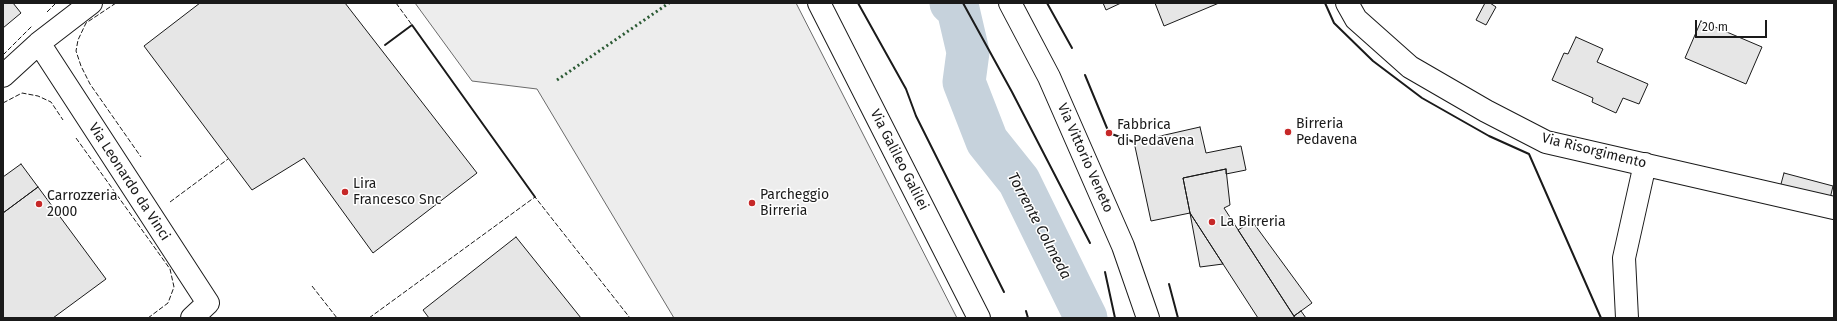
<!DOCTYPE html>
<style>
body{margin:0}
#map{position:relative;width:1837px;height:321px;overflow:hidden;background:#fff;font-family:"Fira Sans",sans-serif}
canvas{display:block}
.frame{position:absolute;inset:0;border:4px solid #1a1a1a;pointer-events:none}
.scale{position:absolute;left:1695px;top:20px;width:72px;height:18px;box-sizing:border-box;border:2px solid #1a1a1a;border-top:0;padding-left:5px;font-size:12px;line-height:14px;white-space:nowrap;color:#1a1a1a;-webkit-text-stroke:3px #fff;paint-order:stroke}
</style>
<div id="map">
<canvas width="1837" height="321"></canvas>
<div class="frame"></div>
<div class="scale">20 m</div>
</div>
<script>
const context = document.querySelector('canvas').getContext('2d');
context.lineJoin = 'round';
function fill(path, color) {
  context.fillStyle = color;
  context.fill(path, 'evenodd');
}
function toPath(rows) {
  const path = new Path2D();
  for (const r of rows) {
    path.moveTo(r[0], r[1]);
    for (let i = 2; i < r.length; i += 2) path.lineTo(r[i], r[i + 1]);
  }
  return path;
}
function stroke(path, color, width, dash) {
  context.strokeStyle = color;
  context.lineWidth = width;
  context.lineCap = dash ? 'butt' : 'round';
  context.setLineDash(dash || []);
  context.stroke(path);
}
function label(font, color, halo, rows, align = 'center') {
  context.font = font + ' "Fira Sans",sans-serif';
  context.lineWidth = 3;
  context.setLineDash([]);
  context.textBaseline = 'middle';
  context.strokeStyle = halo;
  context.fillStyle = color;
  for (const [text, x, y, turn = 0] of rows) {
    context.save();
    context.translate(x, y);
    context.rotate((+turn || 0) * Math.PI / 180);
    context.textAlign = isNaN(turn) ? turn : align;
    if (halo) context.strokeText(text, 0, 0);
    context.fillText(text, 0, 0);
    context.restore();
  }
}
const parking = toPath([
 [415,3,796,3,957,318,674,318,537,89,472,81,415,3]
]);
fill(parking, '#ededed');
stroke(parking, '#6a6a6a', 1);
stroke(toPath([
 [951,3,958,9,968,52,964,82,987,141,1019,181,1086,318]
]), '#c6d2dc', 43);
const building = toPath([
 [3,3,13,3,21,13,3,28,3,3],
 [200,3,345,3,477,173,373,253,304,158,252,190,144,46,200,3],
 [1103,3,1121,3,1106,10,1103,3],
 [1155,3,1219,3,1164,26,1155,3],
 [1485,3,1490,3,1496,7,1486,25,1476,20,1485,3],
 [1701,21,1762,47,1746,84,1685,58,1701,21],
 [1576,37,1603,49,1597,62,1648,84,1639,104,1623,98,1616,113,1592,102,1593,98,1552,80,1564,53,1568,54,1576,37],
 [1200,127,1206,153,1241,146,1246,170,1226,174,1226,169,1183,178,1190,213,1151,221,1134,142,1200,127],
 [21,164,38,187,3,213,3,177,21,164],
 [1226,169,1230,205,1224,208,1295,318,1258,318,1190,213,1183,178,1226,169],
 [1784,173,1833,186,1828,207,1778,195,1784,173],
 [38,187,106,279,53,318,3,318,3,213,38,187],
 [1190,213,1223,264,1200,267,1190,213],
 [1252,221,1312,303,1294,316,1238,230,1252,221],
 [516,237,581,318,429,318,423,310,516,237],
 [1301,311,1306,318,1295,318,1294,316,1301,311]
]);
fill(building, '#e6e6e6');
stroke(building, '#1a1a1a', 1);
const minor = toPath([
 [819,3,979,318],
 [1347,3,1356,19,1410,67,1486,111,1546,142,1834,208],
 [39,43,208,303,192,318],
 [3,76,39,43,91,3],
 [1627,318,1624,258,1645,164]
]);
const secondary = toPath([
 [1010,3,1049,77,1123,246,1148,318]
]);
stroke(minor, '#1a1a1a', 24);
stroke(secondary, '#1a1a1a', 24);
stroke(minor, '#fff', 22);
stroke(secondary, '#fff', 22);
stroke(toPath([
 [557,80,669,3]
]), '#2b5a34', 3, [2, 3]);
stroke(toPath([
 [116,3,86,23,78,40,76,51,81,66,90,84,141,157],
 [396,3,412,25],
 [47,12,56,3],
 [3,55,32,26],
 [3,103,22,93,38,96,51,102,63,120],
 [76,138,170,269,174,287,168,303,148,318],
 [170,202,228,159],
 [312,286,337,318],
 [369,318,535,197,630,318]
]), '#1a1a1a', 1, [5, 2]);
stroke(toPath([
 [858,3,906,89,916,116,1004,292],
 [963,3,1012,92,1090,243],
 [1047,3,1072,48],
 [1325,3,1334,23,1373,61,1422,98,1489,136,1529,154,1601,318],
 [385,45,412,25,535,197],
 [1085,75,1109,133,1134,142],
 [1105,272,1115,318],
 [1169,284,1178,318],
 [1026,311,1028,318]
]), '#1a1a1a', 2);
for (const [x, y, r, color] of [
 [1288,132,4,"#c62828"],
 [1109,133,4,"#c62828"],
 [345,192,4,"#c62828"],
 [752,203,4,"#c62828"],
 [39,204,4,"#c62828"],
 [1212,222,4,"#c62828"]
]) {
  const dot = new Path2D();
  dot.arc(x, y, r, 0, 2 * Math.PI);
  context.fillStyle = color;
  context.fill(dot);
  stroke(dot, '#fff', 1.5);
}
label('14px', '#1a1a1a', '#fff', [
 ["Birreria",1296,124],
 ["Pedavena",1296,140],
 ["Fabbrica",1117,125],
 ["di Pedavena",1117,141],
 ["Lira",353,184],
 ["Francesco Snc",353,200],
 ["Parcheggio",760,195],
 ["Birreria",760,211],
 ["Carrozzeria",47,196],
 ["2000",47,212],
 ["La Birreria",1220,222]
], 'left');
label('14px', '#1a1a1a', '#fff', [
 ["Via Risorgimento",1594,151,14],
 ["Via Vittorio Veneto",1085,158,66],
 ["Via Galileo Galilei",899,160,63],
 ["Via Leonardo da Vinci",129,182,57]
]);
label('italic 15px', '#1a1a1a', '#fff', [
 ["Torrente Colmeda",1039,226,62]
]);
</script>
